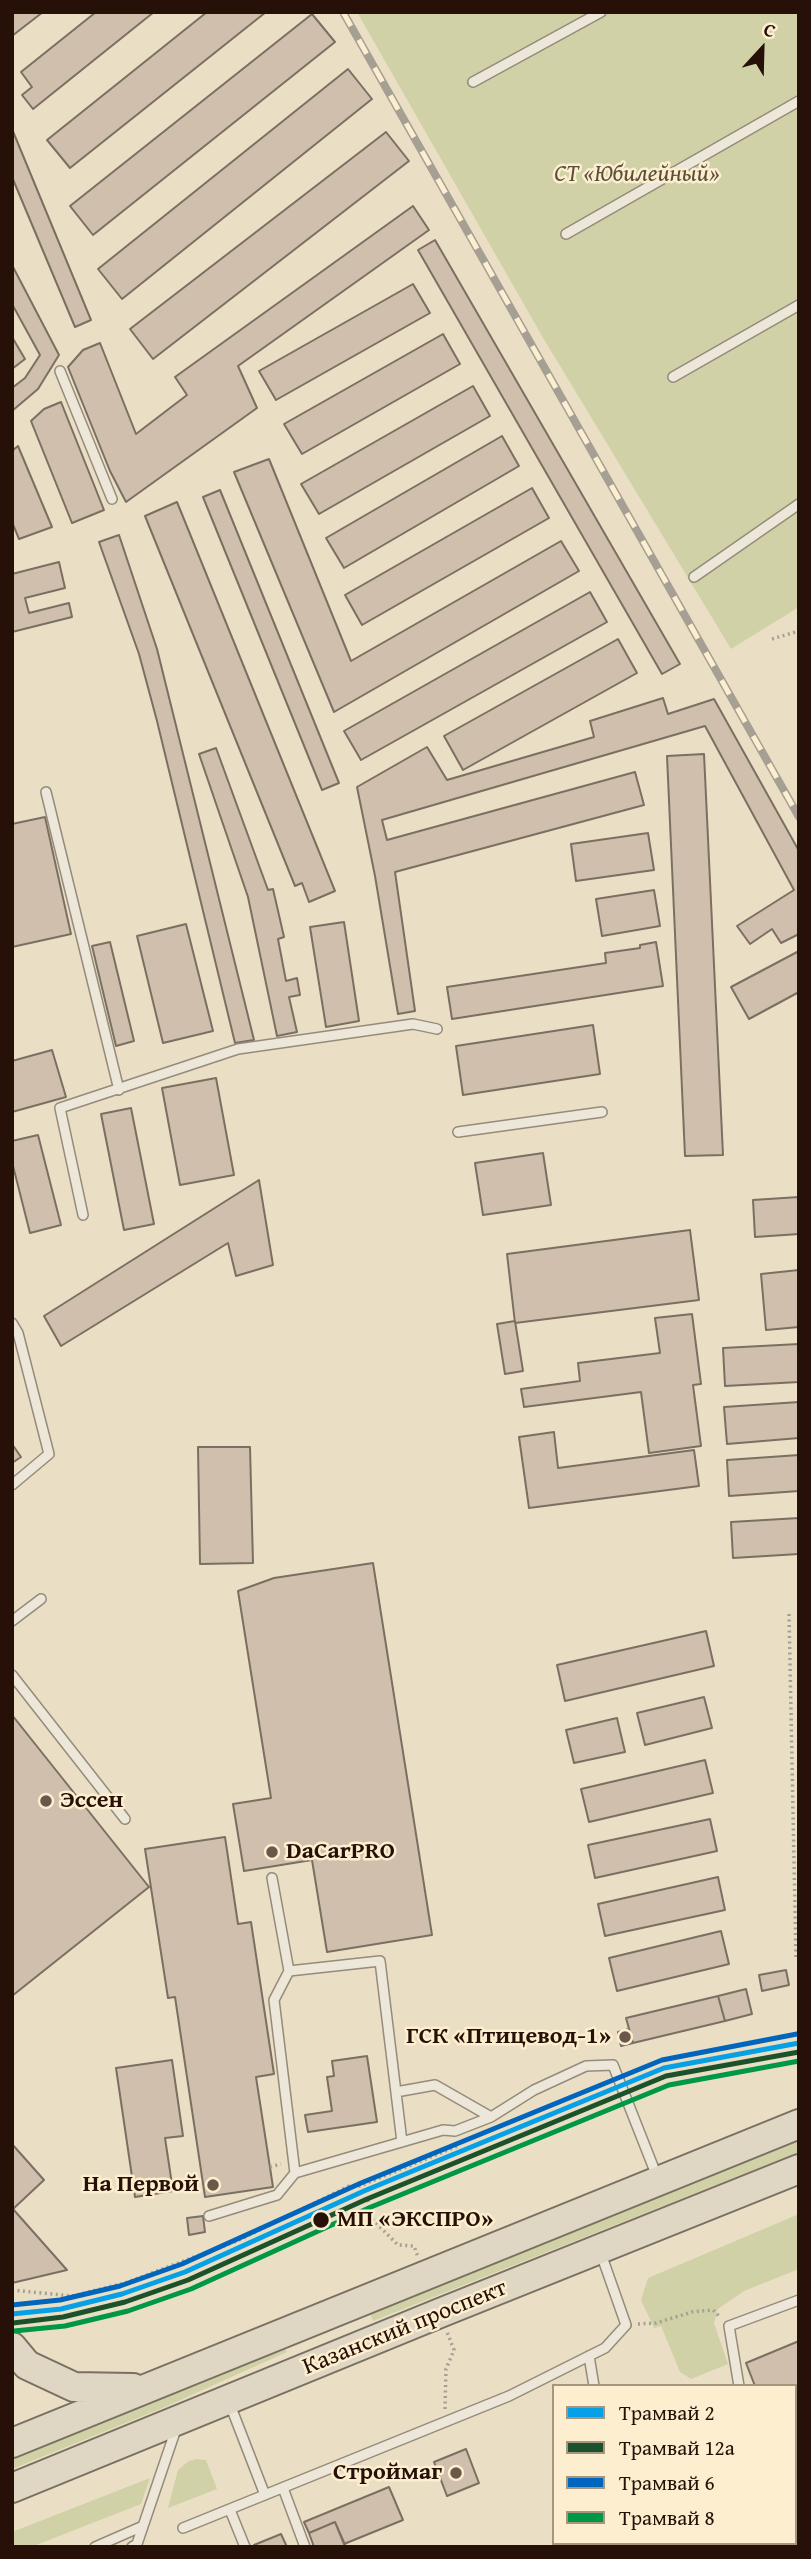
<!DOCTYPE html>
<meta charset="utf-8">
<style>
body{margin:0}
#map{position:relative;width:811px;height:2559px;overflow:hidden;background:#eadfc4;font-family:"Gentium Book Plus",serif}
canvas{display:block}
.frame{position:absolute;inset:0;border:14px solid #271008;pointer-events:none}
.legend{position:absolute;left:552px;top:2384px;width:245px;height:161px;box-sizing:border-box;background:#fceece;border:2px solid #a7957f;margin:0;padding:9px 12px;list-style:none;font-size:21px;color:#271008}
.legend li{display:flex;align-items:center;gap:14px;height:35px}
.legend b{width:35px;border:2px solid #a7957f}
.north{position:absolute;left:727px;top:14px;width:70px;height:70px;-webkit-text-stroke:5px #fceece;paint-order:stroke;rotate:22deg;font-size:19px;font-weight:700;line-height:28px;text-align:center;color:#271008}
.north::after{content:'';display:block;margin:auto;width:24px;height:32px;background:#271008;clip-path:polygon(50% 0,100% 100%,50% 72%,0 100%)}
</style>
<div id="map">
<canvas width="811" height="2559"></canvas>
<div class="frame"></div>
<ul class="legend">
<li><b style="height:9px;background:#06a0e6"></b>Трамвай 2</li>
<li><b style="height:9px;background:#1b522b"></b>Трамвай 12а</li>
<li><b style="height:9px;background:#0065bd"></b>Трамвай 6</li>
<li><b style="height:9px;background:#009746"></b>Трамвай 8</li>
</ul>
<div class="north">С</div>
</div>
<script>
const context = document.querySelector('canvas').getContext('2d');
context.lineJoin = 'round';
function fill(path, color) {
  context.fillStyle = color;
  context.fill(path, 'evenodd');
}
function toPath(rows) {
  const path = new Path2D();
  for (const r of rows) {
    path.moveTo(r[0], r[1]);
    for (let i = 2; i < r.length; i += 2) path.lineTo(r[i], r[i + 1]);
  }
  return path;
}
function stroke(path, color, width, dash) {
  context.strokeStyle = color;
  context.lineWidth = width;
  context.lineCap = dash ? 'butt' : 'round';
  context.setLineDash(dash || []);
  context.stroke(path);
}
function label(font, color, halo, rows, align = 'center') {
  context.font = font + ' "Gentium Book Plus",serif';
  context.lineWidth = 5;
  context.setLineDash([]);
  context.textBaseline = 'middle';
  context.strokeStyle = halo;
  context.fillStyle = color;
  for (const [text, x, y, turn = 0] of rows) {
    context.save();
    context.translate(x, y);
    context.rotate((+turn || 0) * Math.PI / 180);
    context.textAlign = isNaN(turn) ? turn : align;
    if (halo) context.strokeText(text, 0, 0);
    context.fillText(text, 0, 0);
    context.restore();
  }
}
fill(toPath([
 [357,12,799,12,799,607,731,649,542,336],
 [799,2140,799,2152,373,2321,369,2311],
 [799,2214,799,2269,744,2291,718,2309,714,2323,728,2364,691,2379,680,2372,661,2326,654,2328,641,2300,648,2278],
 [284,2348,287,2352,165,2407,12,2469,12,2458],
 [197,2459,206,2460,217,2489,168,2508,178,2470,189,2461],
 [150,2478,141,2504,31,2547,12,2547,12,2532]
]), '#d0d1a7');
const building = toPath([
 [12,12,43,12,12,36,12,12],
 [96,12,154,12,33,109,22,95,32,87,21,72,96,12],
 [207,12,266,12,70,168,47,140,207,12],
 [312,14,335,42,93,235,70,206,312,14],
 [348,69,372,99,122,299,98,269,348,69],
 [12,129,91,320,75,327,12,177,12,129],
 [386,132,409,161,153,359,130,329,386,132],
 [413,206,429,230,238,366,257,408,126,502,110,471,68,367,83,350,100,343,136,434,187,395,175,377,413,206],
 [435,240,680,664,662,674,418,250,435,240],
 [12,265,59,355,38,389,12,411,12,388,25,378,40,355,12,304,12,265],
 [413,284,430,313,276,400,259,371,413,284],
 [443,334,460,364,302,454,284,424,443,334],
 [12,337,25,359,12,369,12,337],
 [473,386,490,416,319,514,301,484,473,386],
 [61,402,104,510,72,523,31,421,44,409,61,402],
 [502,436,519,466,344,568,326,538,502,436],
 [18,446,52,527,19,539,12,522,12,451,18,446],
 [269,459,351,661,561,541,579,571,334,712,234,472,269,459],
 [532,488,549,518,362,625,345,595,532,488],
 [220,490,339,783,322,790,203,497,220,490],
 [177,502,335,891,309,902,302,883,295,886,145,516,177,502],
 [119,535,157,649,254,1040,235,1043,157,721,139,654,99,542,119,535],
 [59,562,65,588,25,598,29,613,69,603,72,617,12,632,12,574,59,562],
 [590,592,607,622,361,760,344,731,590,592],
 [618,639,637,673,463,770,444,736,618,639],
 [663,698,668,714,714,699,799,851,799,934,781,943,772,929,750,944,737,926,794,890,705,726,382,820,387,840,635,772,644,805,395,872,415,1011,398,1014,375,876,357,787,427,747,447,780,594,737,590,721,663,698],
 [216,748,268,890,273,889,284,937,278,939,286,981,297,978,300,995,289,997,297,1032,277,1036,248,897,199,754,216,748],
 [704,754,723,1155,685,1156,667,756,704,754],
 [45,817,71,934,12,947,12,824,45,817],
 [648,833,654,870,576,881,571,844,648,833],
 [654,890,660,926,602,936,596,899,654,890],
 [344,922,359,1021,326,1027,310,927,344,922],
 [186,924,213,1031,163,1043,137,936,186,924],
 [110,942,134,1041,116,1046,92,946,110,942],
 [656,942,663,986,452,1019,447,987,606,963,605,953,640,948,640,945,656,942],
 [799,951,799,992,749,1019,731,987,799,951],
 [593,1025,600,1074,463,1095,456,1046,593,1025],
 [52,1050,66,1097,12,1112,12,1061,52,1050],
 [216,1078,234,1175,180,1185,162,1088,216,1078],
 [131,1108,154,1224,124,1230,101,1114,131,1108],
 [38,1135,61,1225,30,1233,12,1162,12,1141,38,1135],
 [543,1153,551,1205,483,1215,475,1163,543,1153],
 [259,1180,273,1265,236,1276,228,1243,61,1346,44,1316,259,1180],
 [799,1197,799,1234,755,1237,753,1200,799,1197],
 [690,1230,699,1300,515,1323,507,1254,690,1230],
 [799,1270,799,1327,766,1330,761,1274,799,1270],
 [692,1314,701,1384,693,1385,701,1446,649,1453,641,1392,524,1407,521,1389,580,1381,578,1363,660,1353,655,1318,692,1314],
 [515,1321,523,1371,505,1374,497,1324,515,1321],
 [799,1344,799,1382,725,1386,723,1348,799,1344],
 [799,1402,799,1438,727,1444,724,1407,799,1402],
 [554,1432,558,1468,694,1450,699,1486,529,1508,519,1437,554,1432],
 [12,1444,21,1457,12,1463,12,1444],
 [198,1447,250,1447,253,1563,200,1564,198,1447],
 [799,1455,799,1491,729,1496,727,1460,799,1455],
 [799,1518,799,1554,733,1558,731,1522,799,1518],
 [373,1563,432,1935,327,1952,312,1860,244,1871,233,1804,271,1798,238,1591,274,1578,373,1563],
 [706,1631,714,1666,565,1701,557,1665,706,1631],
 [704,1697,712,1728,645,1745,637,1713,704,1697],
 [12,1715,149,1887,12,1996,12,1715],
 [617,1718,625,1752,574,1763,566,1730,617,1718],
 [705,1760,713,1793,589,1822,581,1789,705,1760],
 [710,1819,717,1851,595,1878,588,1845,710,1819],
 [225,1837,238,1924,251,1922,274,2074,256,2077,273,2187,205,2197,175,1997,168,1998,145,1849,225,1837],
 [718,1877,725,1910,605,1936,598,1904,718,1877],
 [721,1931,729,1964,617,1991,609,1958,721,1931],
 [786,1970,789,1985,762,1991,759,1975,786,1970],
 [746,1989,752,2014,725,2021,718,1996,746,1989],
 [718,1996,725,2021,633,2043,626,2018,718,1996],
 [629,2029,633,2043,621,2046,618,2032,629,2029],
 [367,2056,377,2122,308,2132,305,2115,332,2111,327,2077,334,2076,332,2061,367,2056],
 [172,2060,183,2136,165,2138,173,2191,135,2197,116,2068,172,2060],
 [12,2144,44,2180,13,2209,67,2270,12,2283,12,2144],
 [203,2216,205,2232,189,2235,187,2218,203,2216],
 [799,2341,799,2398,797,2399,799,2421,795,2422,795,2386,755,2386,746,2363,799,2341],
 [466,2449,479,2483,447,2496,434,2462,466,2449],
 [389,2487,403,2520,344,2544,335,2522,309,2533,304,2522,389,2487],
 [335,2522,346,2547,314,2547,309,2533,335,2522],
 [281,2534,287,2547,255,2547,254,2545,281,2534],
 [703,2543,739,2543,740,2547,704,2547,703,2543]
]);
fill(building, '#d1bfae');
stroke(building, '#797062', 2);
const service = toPath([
 [473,82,601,12],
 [566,234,799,101],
 [60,371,112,499],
 [673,377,799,305],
 [694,577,799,504],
 [46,792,119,1090],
 [458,1132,602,1112],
 [83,1215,60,1108,238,1049,413,1024,437,1029],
 [12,1323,18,1333,49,1454,12,1485],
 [12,1621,41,1599],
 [12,1675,125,1819],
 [272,1878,289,1971,274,2000,295,2173],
 [289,1971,380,1961,402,2142],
 [396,2092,435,2085,491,2117],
 [209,2216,277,2195,295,2173,443,2130,455,2131,491,2117,534,2090,586,2066,613,2065,658,2179],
 [589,2356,594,2386],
 [739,2386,729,2326,799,2300],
 [229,2402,265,2495],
 [795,2450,799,2449],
 [283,2488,305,2547],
 [230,2510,245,2547],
 [183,2528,509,2396,605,2348,626,2325,600,2251],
 [622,2543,622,2547],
 [95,2547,143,2526],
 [132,2547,137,2544,176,2429]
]);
const primary = toPath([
 [12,2347,27,2365,74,2387,133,2388],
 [12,2443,799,2124],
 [12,2488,440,2313,799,2169]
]);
stroke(service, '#958b7b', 12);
stroke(primary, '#797062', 32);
stroke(toPath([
 [772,639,799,631],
 [789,1614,796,1959],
 [270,2167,281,2164],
 [368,2200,370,2206,367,2214,398,2245,414,2246,418,2257],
 [12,2290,72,2296,125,2283,237,2241,349,2186,360,2186,460,2145],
 [638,2324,656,2323,692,2312,713,2310,721,2318],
 [445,2409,446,2369,454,2350,447,2332]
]), '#a69f94', 3.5, [2, 3.5]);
stroke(service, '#ede7d9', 9);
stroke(primary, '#e0d6c4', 28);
const rail = toPath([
 [343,12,799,817]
]);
stroke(rail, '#a69f94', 8);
stroke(rail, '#fceece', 5, [16]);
stroke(toPath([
 [12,2314,61,2309,122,2294,185,2272,364,2191,664,2068,799,2043]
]), '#06a0e6', 5);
stroke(toPath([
 [13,2323,63,2317,125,2302,188,2280,367,2199,666,2076,799,2052]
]), '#1b522b', 5);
stroke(toPath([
 [12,2305,60,2300,120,2286,182,2264,361,2183,662,2060,797,2034]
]), '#0065bd', 5);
stroke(toPath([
 [14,2331,65,2326,128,2311,191,2289,371,2207,669,2085,799,2061]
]), '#009746', 5);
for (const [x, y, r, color] of [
 [46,1801,7,"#6b584a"],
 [272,1852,7,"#6b584a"],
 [625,2037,7,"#6b584a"],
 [213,2185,7,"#6b584a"],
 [321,2220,9,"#271008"],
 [456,2473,7,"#6b584a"]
]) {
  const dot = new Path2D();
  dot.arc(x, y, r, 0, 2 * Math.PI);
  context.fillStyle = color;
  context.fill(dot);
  stroke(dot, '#fceece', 2.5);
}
label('italic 24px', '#5a4f38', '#fceece', [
 ["СТ «Юбилейный»",637,175]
]);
label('bold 24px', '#271008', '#fceece', [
 ["Эссен",60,1801,"left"],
 ["DaCarPRO",286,1852,"left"],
 ["ГСК «Птицевод-1»",611,2037],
 ["На Первой",199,2185],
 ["Строймаг",442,2473]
], 'right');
label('bold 24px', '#271008', '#fceece', [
 ["МП «ЭКСПРО»",337,2220]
], 'left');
label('24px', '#271008', '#fceece', [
 ["Казанский проспект",405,2328,-22]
]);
</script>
